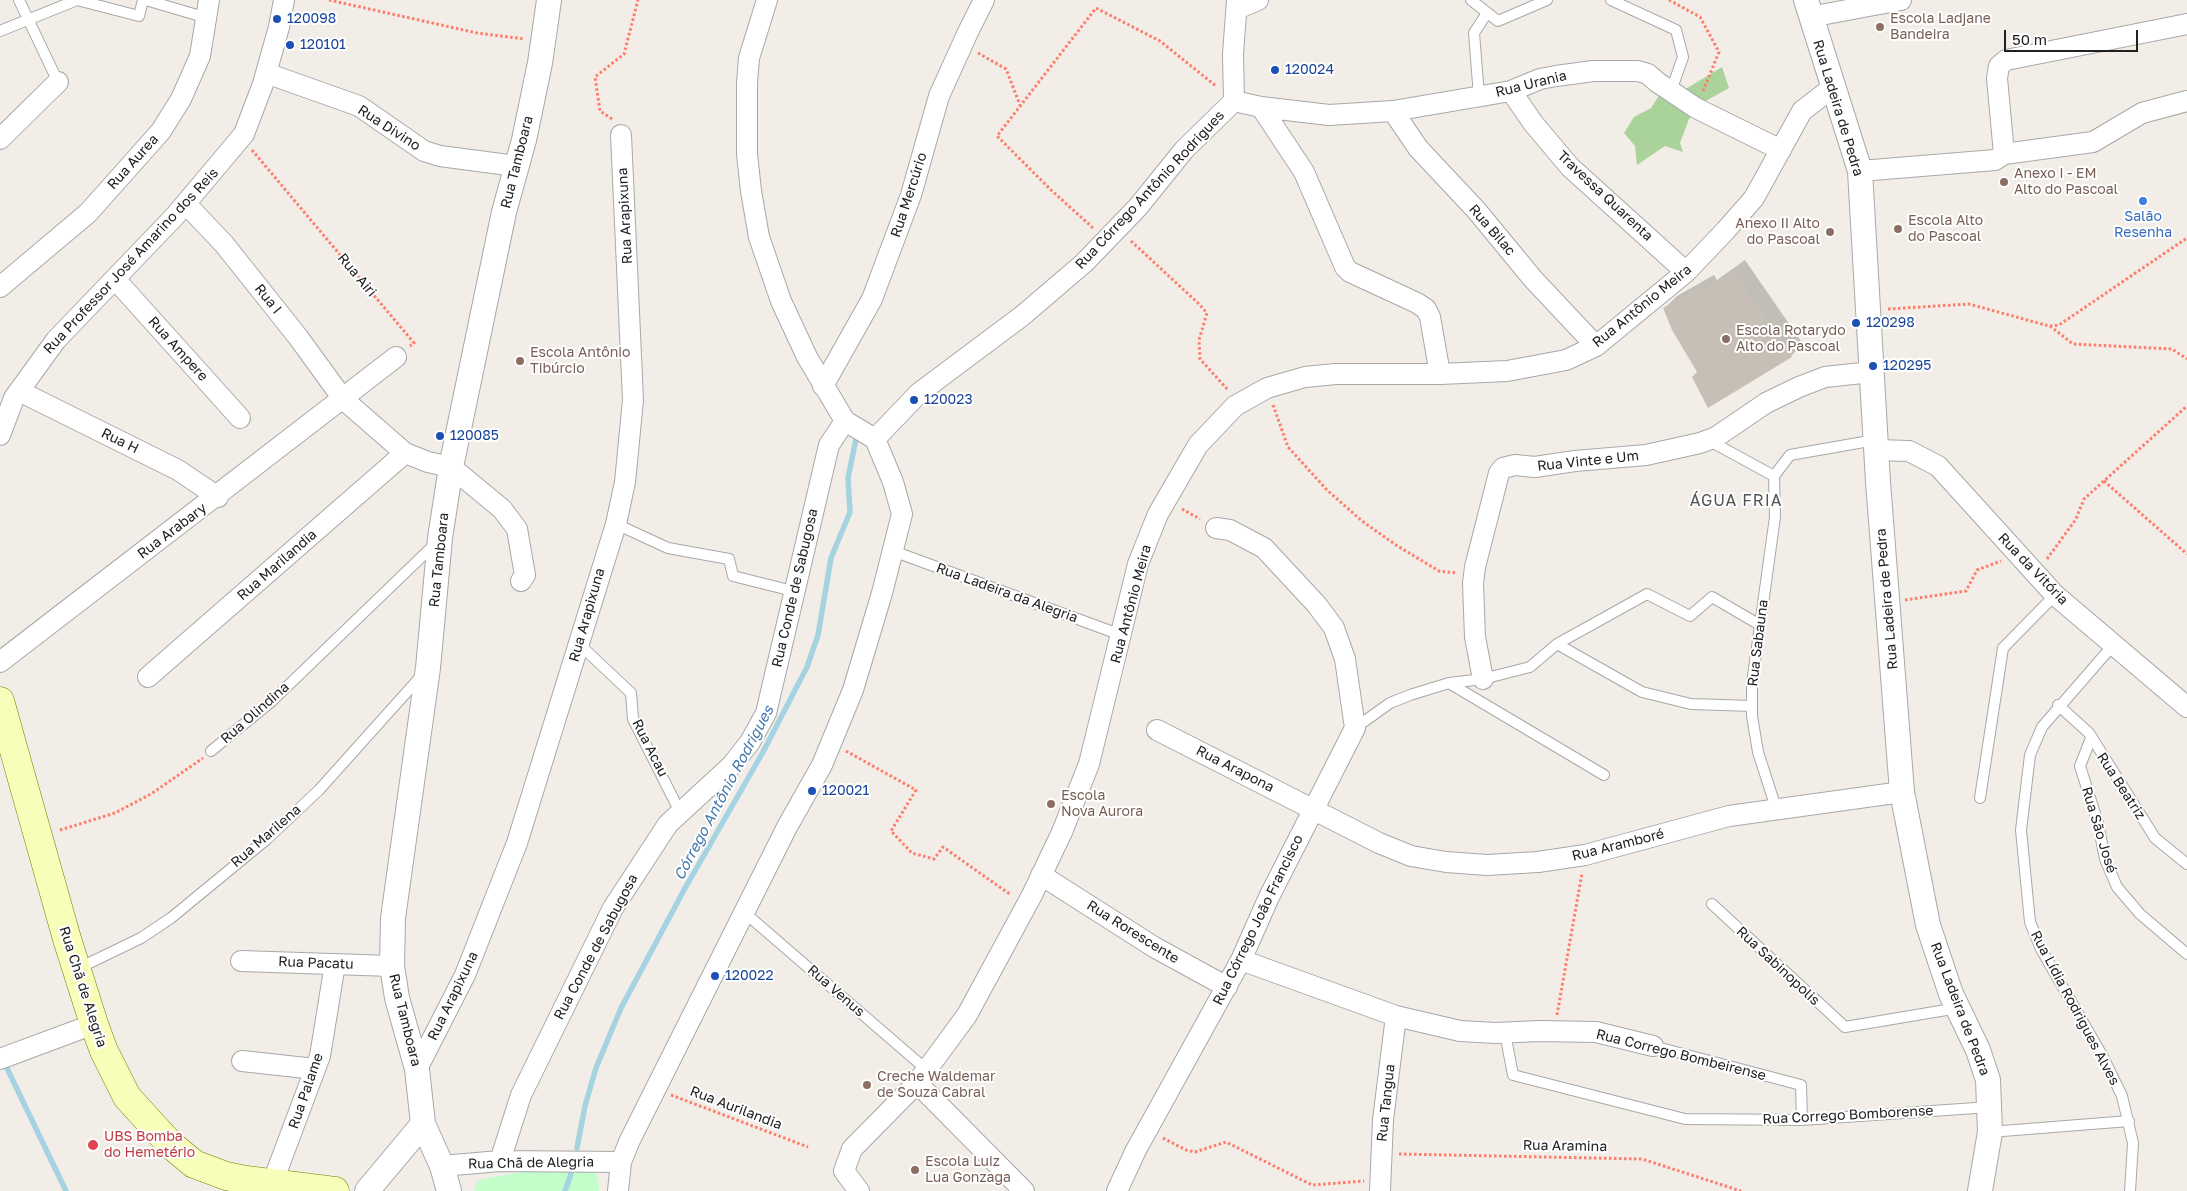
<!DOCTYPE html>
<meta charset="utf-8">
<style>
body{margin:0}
#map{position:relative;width:2187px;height:1191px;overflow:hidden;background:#f2eee7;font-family:"Golos Text",sans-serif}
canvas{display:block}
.scale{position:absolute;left:2004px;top:30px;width:134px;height:22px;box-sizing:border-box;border:2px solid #212121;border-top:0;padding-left:6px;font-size:15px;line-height:18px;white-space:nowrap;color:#212121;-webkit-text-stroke:4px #fff;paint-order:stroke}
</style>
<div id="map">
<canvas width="2187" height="1191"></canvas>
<div class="scale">50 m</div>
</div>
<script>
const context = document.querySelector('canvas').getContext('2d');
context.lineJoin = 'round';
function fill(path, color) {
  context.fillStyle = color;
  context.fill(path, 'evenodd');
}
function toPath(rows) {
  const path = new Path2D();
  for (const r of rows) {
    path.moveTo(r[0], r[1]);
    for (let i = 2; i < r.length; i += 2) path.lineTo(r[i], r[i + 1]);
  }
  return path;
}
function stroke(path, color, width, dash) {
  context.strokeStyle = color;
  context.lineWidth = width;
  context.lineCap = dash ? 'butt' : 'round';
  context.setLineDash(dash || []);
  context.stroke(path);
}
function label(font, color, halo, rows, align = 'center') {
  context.font = font + ' "Golos Text",sans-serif';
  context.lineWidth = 4;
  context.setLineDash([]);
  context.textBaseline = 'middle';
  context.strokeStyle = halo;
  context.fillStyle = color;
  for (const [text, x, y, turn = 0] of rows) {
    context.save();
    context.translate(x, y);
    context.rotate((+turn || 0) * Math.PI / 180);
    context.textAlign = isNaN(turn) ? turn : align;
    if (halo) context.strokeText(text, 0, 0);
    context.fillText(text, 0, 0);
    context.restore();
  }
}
fill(toPath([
 [1722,67,1729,88,1704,102,1689,119,1680,143,1683,152,1665,146,1637,165,1635,146,1624,133,1634,117,1651,108,1660,94,1669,99]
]), '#aad39a');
fill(toPath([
 [534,1170,589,1170,598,1176,599,1191,474,1191,477,1182,483,1179]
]), '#c3fdc9');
fill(toPath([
 [1745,260,1803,344,1791,356,1698,372,1665,308,1677,296,1714,275,1717,280]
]), '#0003');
stroke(toPath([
 [4,1062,66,1191],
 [577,1148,585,1106,596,1068,621,1008,684,890,763,752,807,667,818,635,831,558,850,512,848,478,856,439],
 [565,1191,571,1174]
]), '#a6d3e1', 5.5);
fill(toPath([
 [1733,271,1792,357,1708,408,1692,377,1697,372,1672,330,1663,308,1702,287,1705,291]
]), '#c7beb6');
const service = toPath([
 [19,0,58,82],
 [146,0,207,18],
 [1471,0,1498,21,1547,0],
 [1611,0,1676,30,1683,57,1671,91],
 [0,31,77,0,139,16,143,0],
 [1479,96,1474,33,1487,13],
 [1708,440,1774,476,1790,455,1875,440],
 [1774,476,1775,517,1752,683,1752,716,1758,752,1776,808],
 [616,524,668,548,729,559,733,576,793,591],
 [893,551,1121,635],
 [579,644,631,693,633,719,680,812],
 [1557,644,1642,692,1691,704,1752,706],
 [2114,644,2042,727,2030,755,2021,830,2030,922,2041,949,2103,1057,2122,1096,2133,1143,2130,1191],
 [1449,683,1604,775],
 [2058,705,2089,733,2155,838,2187,864],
 [1355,728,1390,703,1410,695,1449,683,1483,679,1530,667,1557,644,1647,594,1690,616,1712,597,1760,625],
 [2091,738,2080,766,2098,823,2105,859,2117,887,2140,914,2187,954],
 [211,751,272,701,436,543],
 [1980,798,2003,648,2055,595],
 [1712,904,1845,1027,1958,1008],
 [745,913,927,1070],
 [77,969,141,938,171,918,267,839,319,790,423,674],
 [1505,1033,1513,1075,1685,1119,1802,1120,1990,1107],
 [1653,1046,1801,1085,1802,1120],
 [1990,1132,2129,1121]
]);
const minor = toPath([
 [1237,9,1258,0],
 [1810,17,1901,0],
 [266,73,359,106,424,151,440,156,516,166],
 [1511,91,1533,123,1570,167,1686,272],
 [1234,101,1261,107,1329,115,1393,111,1511,91,1540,79,1556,76,1593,71,1638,71,1648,74,1657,82,1696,108,1781,150],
 [1261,107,1304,172,1345,267,1350,272,1417,303,1426,309,1430,317,1440,374],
 [1393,111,1418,148,1477,211,1533,279,1596,346],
 [0,139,58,82],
 [2004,154,1997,78,1999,66,2006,60,2187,24],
 [1860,171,1995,160,2004,154,2093,142,2142,113,2187,101],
 [186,204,224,244,298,337,343,399,405,453,428,462,451,467,502,509,517,529,525,575,521,581],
 [115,279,240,418],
 [0,287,88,213,161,131,181,99,200,56,209,0],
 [823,386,872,299,911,195,939,96,968,32,984,0],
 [19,391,178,470,218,497],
 [0,435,14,398,56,340,175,216,244,134,263,84,279,27,284,0],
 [875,439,919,393,1022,316,1084,263,1138,207,1184,150,1234,101,1233,54,1237,0],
 [1876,450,1909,451,1938,466,2055,595,2187,707],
 [0,662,396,357],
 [148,677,405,453],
 [1483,679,1475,637,1473,583,1475,567,1499,473,1503,468,1515,465,1535,467,1575,461,1646,455,1700,443,1716,437,1766,403,1799,387,1825,377,1872,372],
 [1157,730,1379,843,1411,856,1446,862,1487,865,1538,862,1585,855,1729,816,1902,792],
 [1041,875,1154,947,1227,987],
 [1241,960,1396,1016,1460,1031,1496,1033,1539,1031,1596,1032,1653,1046],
 [241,961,392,966],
 [0,1059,94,1024],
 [242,1061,315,1069],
 [417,1069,465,975,517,843,616,524,625,482,633,400,621,135],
 [917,1083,1024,1191],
 [500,1161,521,1095,613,908,668,824,732,765,750,742,766,713,829,445,845,421],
 [442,1166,500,1161,621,1162],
 [272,1184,320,1056,335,964],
 [618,1191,621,1162,629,1142,787,827,822,765,853,690,882,593,902,514,893,482,875,439,845,421,807,357,781,301,759,237,751,191,747,154,747,83,749,58,767,0],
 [859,1191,844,1171,852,1149,917,1083,967,1015,1032,895,1062,832,1089,764,1138,564,1158,514,1198,445,1235,406,1267,388,1305,377,1336,374,1440,374,1507,371,1566,360,1596,346,1686,272,1726,230,1754,198,1802,111,1833,87],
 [1117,1191,1136,1150,1241,960,1269,897,1355,728,1345,659,1334,628,1317,605,1264,548,1230,530,1216,528],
 [1380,1191,1383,1120,1396,1016]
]);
const tertiary = toPath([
 [1806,0,1860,171,1878,482,1902,792,1928,925,1951,994,1978,1050,1988,1080,1990,1132,1980,1191],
 [367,1191,423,1124],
 [449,1191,442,1166,423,1124,417,1069,397,998,392,966,393,918,428,668,440,538,451,467,504,212,524,140,540,63,549,0]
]);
const secondary = toPath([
 [0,701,67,939,94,1024,104,1051,127,1097,170,1144,194,1164,226,1176,246,1180,335,1191]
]);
stroke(service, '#a8a8a8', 12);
stroke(minor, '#a8a8a8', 22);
stroke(tertiary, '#a8a8a8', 26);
stroke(secondary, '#708000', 29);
stroke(toPath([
 [329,0,477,33,525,39],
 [1669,0,1700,17,1719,52,1703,91],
 [978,53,1006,69,1020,105],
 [612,119,600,111,595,77,624,54,638,0],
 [252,150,414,343,410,346],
 [1093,228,1051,190,997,136,1096,8,1160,41,1216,86],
 [1131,241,1199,304,1207,313,1199,340,1200,359,1228,390],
 [1888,309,1969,304,2049,326,2059,325,2187,238],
 [2050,326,2073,344,2172,349,2187,359],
 [1273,405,1288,447,1327,490,1362,521,1396,545,1439,571,1457,573],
 [2104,481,2187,554],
 [1182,509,1200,519],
 [2047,559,2076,519,2084,499,2187,406],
 [1905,600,1966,591,1977,570,2001,561],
 [846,751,916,790,891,831,912,853,934,859,943,847,1011,895],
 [60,830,115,813,151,794,203,758],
 [1557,1015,1582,873],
 [671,1095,808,1147],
 [1163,1138,1186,1150,1195,1152,1226,1142,1312,1185,1364,1181],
 [1399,1154,1642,1159,1741,1191]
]), '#ff7c6b', 3, [2.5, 2.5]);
stroke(service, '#fff', 10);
stroke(minor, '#fff', 20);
stroke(tertiary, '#fff', 24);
stroke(secondary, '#f9fdba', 28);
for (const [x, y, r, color] of [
 [277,19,5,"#1a4fb4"],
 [1880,27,5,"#8d6e63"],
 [290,45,5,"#1a4fb4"],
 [1275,70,5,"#1a4fb4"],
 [2004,182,5,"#8d6e63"],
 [2143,201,5,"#3f7fe0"],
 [1898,229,5,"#8d6e63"],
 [1830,232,5,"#8d6e63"],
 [1856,323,5,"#1a4fb4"],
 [1726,339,5,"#8d6e63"],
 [520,361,5,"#8d6e63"],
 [1873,366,5,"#1a4fb4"],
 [914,400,5,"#1a4fb4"],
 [440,436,5,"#1a4fb4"],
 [812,791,5,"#1a4fb4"],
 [1051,804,5,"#8d6e63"],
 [715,976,5,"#1a4fb4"],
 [867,1085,5,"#8d6e63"],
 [93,1145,6,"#e0444e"],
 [915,1170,5,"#8d6e63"]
]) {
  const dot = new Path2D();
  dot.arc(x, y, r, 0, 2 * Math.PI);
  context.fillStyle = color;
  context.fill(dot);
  stroke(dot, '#fff', 2);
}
label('14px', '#164399', '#fff', [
 ["120098",287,19],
 ["120101",300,45],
 ["120024",1285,70],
 ["120298",1866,323],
 ["120295",1883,366],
 ["120023",924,400],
 ["120085",450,436],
 ["120021",822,791],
 ["120022",725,976]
], 'left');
label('14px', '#785e54', '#fff', [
 ["Escola Ladjane",1890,19],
 ["Bandeira",1890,35],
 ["Anexo I - EM",2014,174],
 ["Alto do Pascoal",2014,190],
 ["Escola Alto",1908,221],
 ["do Pascoal",1908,237],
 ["Anexo II Alto",1820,224,"right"],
 ["do Pascoal",1820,240,"right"],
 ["Escola Rotarydo",1736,331],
 ["Alto do Pascoal",1736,347],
 ["Escola Antônio",530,353],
 ["Tibúrcio",530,369],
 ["Escola",1061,796],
 ["Nova Aurora",1061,812],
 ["Creche Waldemar",877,1077],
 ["de Souza Cabral",877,1093],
 ["Escola Luiz",925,1162],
 ["Lua Gonzaga",925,1178]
], 'left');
label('14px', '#212121', '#fff', [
 ["Rua Urania",1531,84,-14],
 ["Rua Ladeira de Pedra",1838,108,73],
 ["Rua Divino",389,128,33],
 ["Rua Aurea",133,162,-48],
 ["Rua Tamboara",517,162,-76],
 ["Rua Córrego Antônio Rodrigues",1150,190,-47],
 ["Rua Mercúrio",909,195,-72],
 ["Travessa Quarenta",1605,196,43],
 ["Rua Arapixuna",625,216,-93],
 ["Rua Bilac",1492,230,49],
 ["Rua Professor José Amarino dos Reis",131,261,-47],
 ["Rua Airi",357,275,50],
 ["Rua I",268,299,51],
 ["Rua Antônio Meira",1642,306,-39],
 ["Rua Ampere",178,349,48],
 ["Rua H",120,441,26],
 ["Rua Vinte e Um",1588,461,-6],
 ["Rua Arabary",172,531,-37],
 ["Rua Tamboara",439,560,-84],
 ["Rua Marilandia",277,565,-41],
 ["Rua da Vitória",2033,569,46],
 ["Rua Conde de Sabugosa",795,588,-77],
 ["Rua Ladeira da Alegria",1007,593,20],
 ["Rua Ladeira de Pedra",1887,599,-95],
 ["Rua Antônio Meira",1131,604,-75],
 ["Rua Arapixuna",587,615,-74],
 ["Rua Sabauna",1758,643,-83],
 ["Rua Olindina",255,713,-41],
 ["Rua Acau",650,748,63],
 ["Rua Arapona",1235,769,27],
 ["Rua Beatriz",2121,786,57],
 ["Rua São José",2099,830,73],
 ["Rua Marilena",266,836,-41],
 ["Rua Aramboré",1618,845,-14],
 ["Rua Córrego João Francisco",1258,920,-64],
 ["Rua Rorescente",1133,932,32],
 ["Rua Conde de Sabugosa",596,947,-62],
 ["Rua Pacatu",316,963,2],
 ["Rua Sabinopolis",1778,966,43],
 ["Rua Chã de Alegria",83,987,72],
 ["Rua Venus",836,991,41],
 ["Rua Arapixuna",453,996,-64],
 ["Rua Lídia Rodrigues Alves",2075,1008,62],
 ["Rua Ladeira de Pedra",1960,1009,69],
 ["Rua Tamboara",405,1020,76],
 ["Rua Corrego Bombeirense",1681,1055,14],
 ["Rua Palame",306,1091,-71],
 ["Rua Tangua",1386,1103,-84],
 ["Rua Aurilandia",736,1108,21],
 ["Rua Corrego Bomborense",1848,1115,-3],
 ["Rua Aramina",1565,1146,1],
 ["Rua Chã de Alegria",531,1163,-1]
]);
label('14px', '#366cbe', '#fff', [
 ["Salão",2143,217],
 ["Resenha",2143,233]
]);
label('14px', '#be3a42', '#fff', [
 ["UBS Bomba",104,1137],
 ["do Hemetério",104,1153]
], 'left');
label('italic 15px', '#4479af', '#fff', [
 ["Córrego Antônio Rodrigues",724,793,-62]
]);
context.letterSpacing = '1px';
label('16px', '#545454', '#fff', [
 ["ÁGUA FRIA",1736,501]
]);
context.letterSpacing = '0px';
</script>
